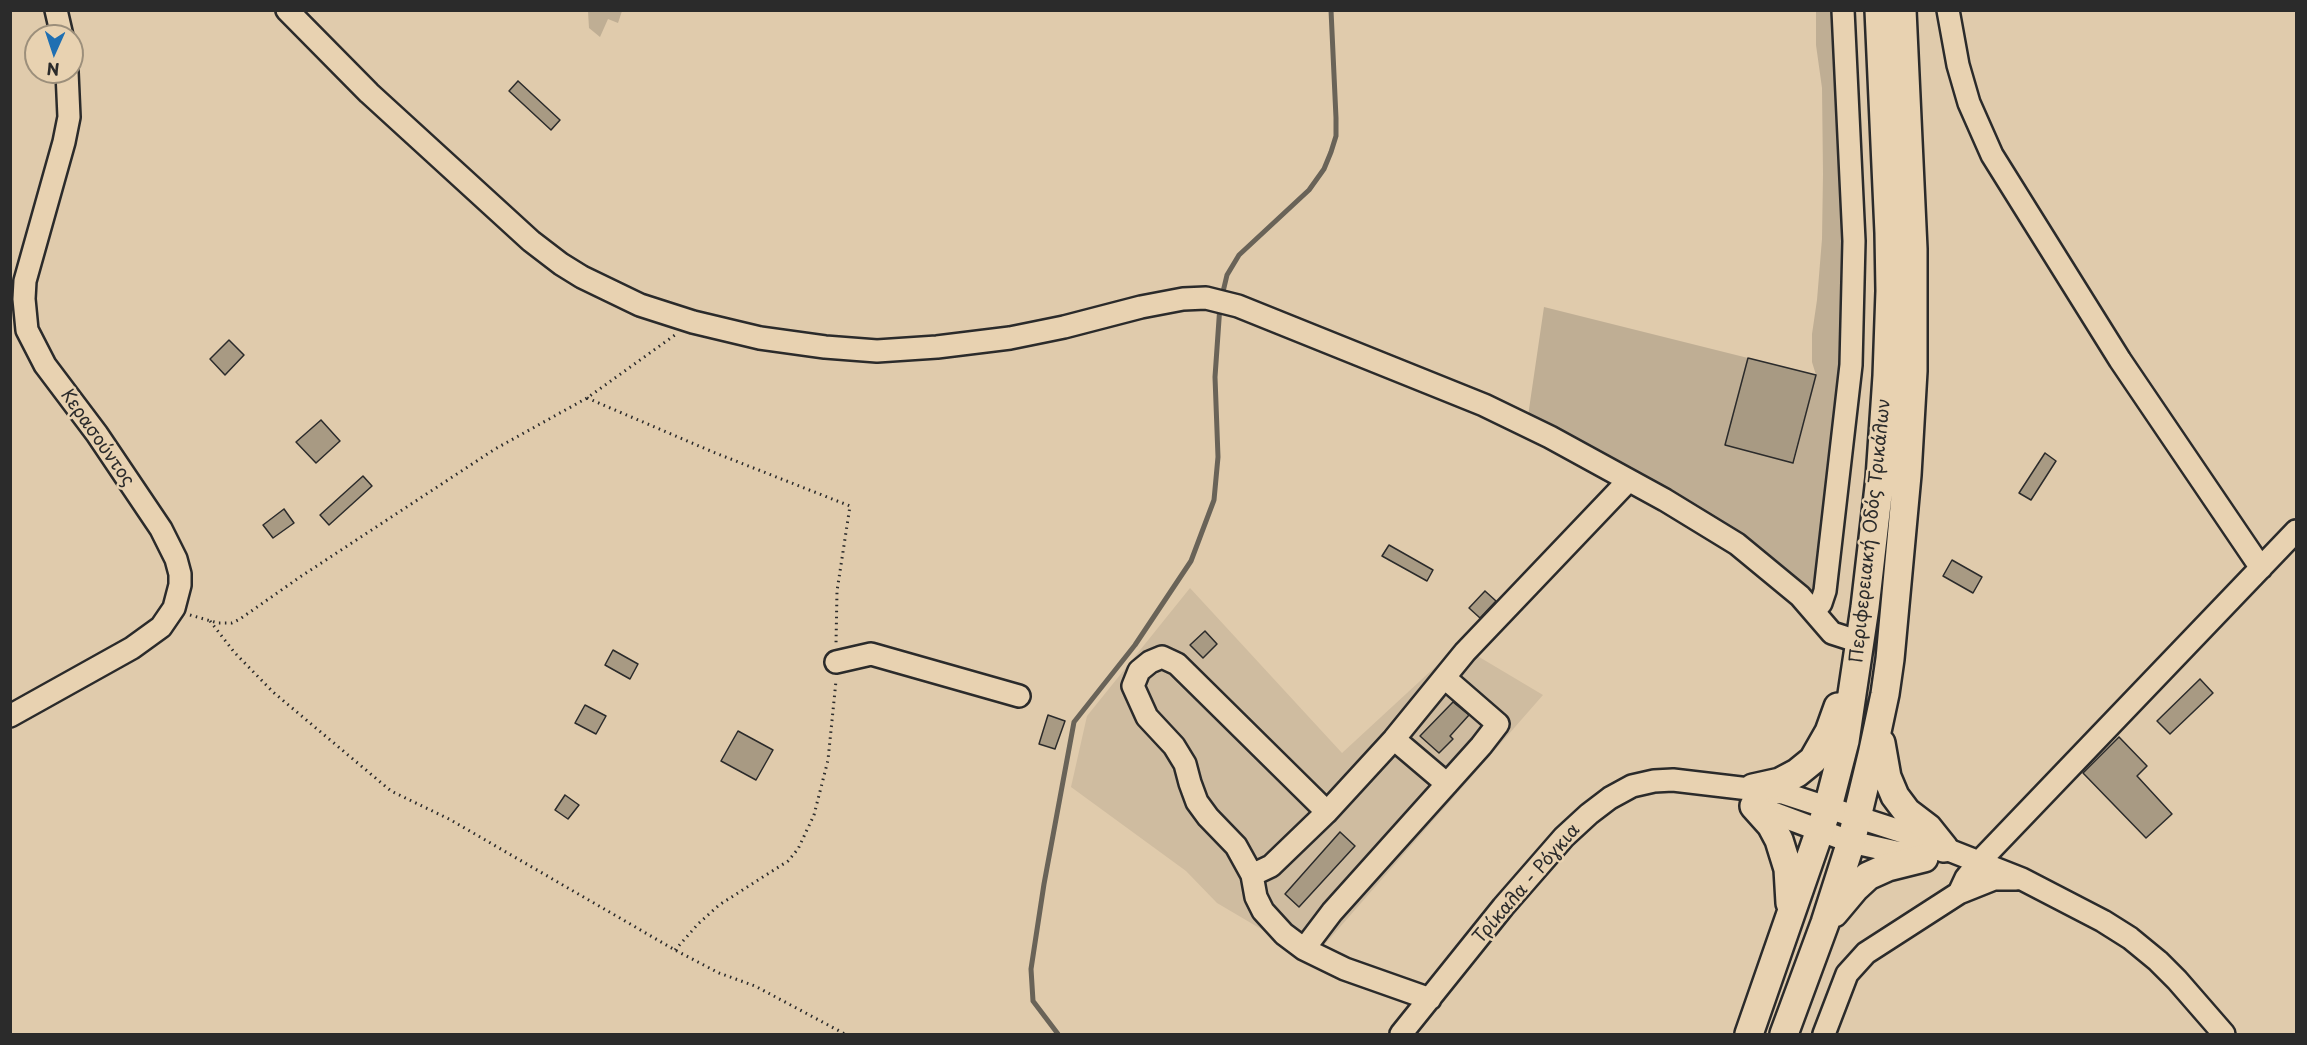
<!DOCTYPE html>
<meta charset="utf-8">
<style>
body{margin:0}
#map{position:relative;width:2307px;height:1045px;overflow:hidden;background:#e0cbac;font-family:"Playpen Sans",sans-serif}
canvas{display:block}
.frame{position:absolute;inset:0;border:12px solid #2b2b2b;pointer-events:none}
.north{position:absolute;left:24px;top:24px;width:60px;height:60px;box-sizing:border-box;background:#e8d2b1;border:2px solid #9c8f7b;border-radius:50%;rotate:183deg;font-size:16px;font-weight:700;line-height:24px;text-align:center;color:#2b2b2b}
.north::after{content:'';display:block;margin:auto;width:21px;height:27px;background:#1f6fb2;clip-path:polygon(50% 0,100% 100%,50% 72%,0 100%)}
</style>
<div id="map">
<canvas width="2307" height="1045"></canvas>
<div class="frame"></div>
<div class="north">N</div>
</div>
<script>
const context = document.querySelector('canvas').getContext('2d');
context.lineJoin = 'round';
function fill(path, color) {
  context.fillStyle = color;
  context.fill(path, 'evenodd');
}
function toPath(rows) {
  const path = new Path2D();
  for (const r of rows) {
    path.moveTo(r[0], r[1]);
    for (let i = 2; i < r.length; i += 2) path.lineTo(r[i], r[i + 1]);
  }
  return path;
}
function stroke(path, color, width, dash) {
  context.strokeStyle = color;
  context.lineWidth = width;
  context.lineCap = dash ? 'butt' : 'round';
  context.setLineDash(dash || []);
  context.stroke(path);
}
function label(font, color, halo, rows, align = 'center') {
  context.font = font + ' "Playpen Sans",sans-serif';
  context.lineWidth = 5;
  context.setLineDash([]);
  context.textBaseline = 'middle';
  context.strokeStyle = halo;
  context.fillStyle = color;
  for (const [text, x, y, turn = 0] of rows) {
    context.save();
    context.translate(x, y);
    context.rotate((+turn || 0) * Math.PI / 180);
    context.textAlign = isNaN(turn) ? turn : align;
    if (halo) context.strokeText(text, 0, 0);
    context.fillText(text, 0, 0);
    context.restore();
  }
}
fill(toPath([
 [1190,588,1342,753,1459,645,1543,695,1312,959,1217,903,1186,871,1071,787,1087,716]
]), '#cfbca0');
fill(toPath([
 [588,11,588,10,622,11,618,23,608,19,600,37,589,28],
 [1816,11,1837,11,1848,342,1820,592,1809,596,1775,560,1712,517,1528,416,1544,307,1748,358,1725,445,1794,463,1816,375,1812,362,1812,334,1817,300,1822,239,1823,174,1822,88,1816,45]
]), '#bfae94');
stroke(toPath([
 [1222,296,1227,275,1239,255,1309,190,1324,169,1331,152,1336,136,1336,118,1331,10],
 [1058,1034,1033,1001,1031,969,1044,884,1074,722,1135,645,1191,561,1214,500,1218,457,1215,377,1220,305]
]), '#696358', 5);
const building = toPath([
 [518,81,560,120,551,130,509,91,518,81],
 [229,340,244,355,225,375,210,359,229,340],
 [1748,358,1816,375,1793,463,1725,445,1748,358],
 [321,420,340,441,316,463,296,442,321,420],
 [2045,453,2056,461,2031,500,2019,493,2045,453],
 [363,476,372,486,329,525,320,515,363,476],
 [284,509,294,523,273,538,263,525,284,509],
 [1389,545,1433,570,1427,581,1382,556,1389,545],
 [1952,560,1982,577,1973,593,1943,576,1952,560],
 [1485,591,1496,601,1480,618,1469,608,1485,591],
 [1205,631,1217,644,1203,658,1190,645,1205,631],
 [613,650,638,664,630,679,605,665,613,650],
 [2200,679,2213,693,2170,734,2157,721,2200,679],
 [1453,702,1469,715,1450,736,1453,739,1439,753,1420,736,1453,702],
 [585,705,606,716,596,734,575,723,585,705],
 [1048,715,1065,721,1055,749,1039,744,1048,715],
 [738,731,773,750,756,780,721,761,738,731],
 [2119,737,2147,766,2137,776,2172,814,2146,838,2083,773,2119,737],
 [565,795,579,805,568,819,555,810,565,795],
 [1340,832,1355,846,1299,907,1285,894,1340,832]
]);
fill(building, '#a89a83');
stroke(building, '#2b2b2b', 1.5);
const minor = toPath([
 [56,10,62,36],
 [287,10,369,93,531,241,561,264,582,277,640,305,693,322,760,338,825,347,877,351,937,347,1010,338,1064,327,1141,307,1183,299,1206,298,1238,306,1484,405,1550,437,1665,500,1737,544,1800,596,1832,633,1860,642],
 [1948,10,1958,65,1969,103,1992,155,2120,360,2261,568],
 [1814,612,1821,603,1825,591,1851,365,1854,241,1843,10],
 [836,662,871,654,1019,696],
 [10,716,132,648,161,627,174,608,180,585,180,574,176,559,161,529,97,434,45,365,27,330,24,299,25,281,64,142,69,117,67,72],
 [1394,739,1447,784],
 [1755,806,1851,842,1923,858],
 [1327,812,1177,664,1162,657,1150,662,1139,671,1133,686,1147,717,1174,746,1185,764,1190,783,1197,802,1208,817,1236,846,1252,875,1256,897,1263,911,1284,934,1304,949,1345,969,1430,999],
 [1252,875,1271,866,1327,812,1394,739,1465,652,1628,481],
 [1959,893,1966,878,1979,862,2296,531],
 [1304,949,1332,912,1481,746,1498,724,1445,678],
 [1401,1034,1503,907,1564,837,1589,814,1610,798,1632,786,1654,781,1673,780,1783,793,1903,832,2022,879,2103,921,2130,938,2158,961,2177,980,2224,1034],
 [1824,1034,1847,974,1866,953,1959,893,1994,879,2016,879]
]);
const major = toPath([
 [1881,743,1887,777,1895,796,1907,812,1928,828,1944,848],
 [1753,788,1780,782,1797,773,1813,760,1829,732,1838,707],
 [1754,806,1771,825,1779,840,1788,869,1790,903],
 [1834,913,1855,888,1868,876,1888,867,1924,858],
 [1749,1034,1828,807,1845,741,1865,607,1880,478,1887,376,1890,291,1889,233,1879,10],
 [1784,1034,1825,923,1851,842,1872,755,1885,694,1890,659,1907,475,1913,371,1913,249,1902,10]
]);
stroke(minor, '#2b2b2b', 26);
stroke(major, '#2b2b2b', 32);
stroke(toPath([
 [587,398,713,452,850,506,837,591,836,644],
 [190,615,218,623,232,623,240,619,300,577,495,449,587,398,675,335],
 [210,621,234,652,273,692,391,791,449,819,675,950,719,973,755,986,845,1034],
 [675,950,698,924,719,905,788,861,798,849,814,815,828,760,836,681]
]), '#2b2b2b', 3, [1.5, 4.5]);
stroke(minor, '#e8d2b1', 21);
stroke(major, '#e8d2b1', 27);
label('18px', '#2b2b2b', '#e8d2b1', [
 ["Κερασούντος",97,438,55],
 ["Περιφερειακή Οδός Τρικάλων",1871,531,-84],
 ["Τρίκαλα - Ρόγκια",1527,884,-49]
]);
</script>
